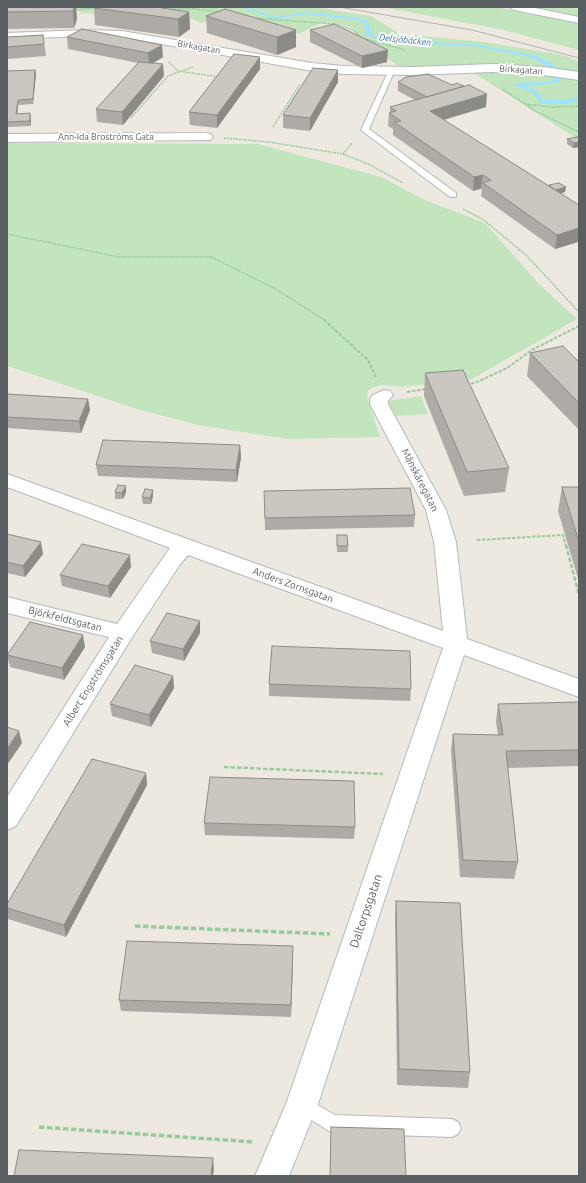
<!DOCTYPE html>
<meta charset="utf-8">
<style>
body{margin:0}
#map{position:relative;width:586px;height:1183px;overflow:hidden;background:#ede9e1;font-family:Ubuntu,sans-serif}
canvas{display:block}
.frame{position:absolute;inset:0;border:8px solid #5a5f62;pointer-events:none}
</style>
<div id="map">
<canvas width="586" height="1183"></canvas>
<div class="frame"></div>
</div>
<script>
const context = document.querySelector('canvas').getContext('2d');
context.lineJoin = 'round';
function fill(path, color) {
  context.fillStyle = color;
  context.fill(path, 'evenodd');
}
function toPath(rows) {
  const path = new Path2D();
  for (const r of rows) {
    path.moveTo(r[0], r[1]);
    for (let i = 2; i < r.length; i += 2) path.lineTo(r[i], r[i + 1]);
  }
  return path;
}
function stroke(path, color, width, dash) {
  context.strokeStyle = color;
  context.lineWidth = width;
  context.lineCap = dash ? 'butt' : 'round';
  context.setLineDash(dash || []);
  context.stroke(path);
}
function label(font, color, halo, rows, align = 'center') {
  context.font = font + ' Ubuntu,sans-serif';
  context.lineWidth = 4;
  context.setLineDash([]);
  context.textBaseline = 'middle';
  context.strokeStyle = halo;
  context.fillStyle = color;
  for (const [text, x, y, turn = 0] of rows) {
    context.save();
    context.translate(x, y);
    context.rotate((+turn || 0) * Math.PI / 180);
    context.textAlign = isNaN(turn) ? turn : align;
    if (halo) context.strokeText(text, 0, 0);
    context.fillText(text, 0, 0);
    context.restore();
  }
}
fill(toPath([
 [7,7,313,7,371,16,400,34,485,42,562,55,579,61,579,75,572,79,579,81,579,140,460,64,443,67,401,68,357,36,353,28,345,25,330,22,319,24,299,34,281,33,220,18,201,23,189,18,81,13,78,10],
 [382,7,495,7,549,17,579,24,579,50,504,30],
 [537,7,568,7,579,9,579,16],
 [7,143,258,144,381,177,427,201,485,223,538,283,577,319,472,379,401,387,384,385,373,387,368,391,367,397,380,437,288,439,198,425,137,409,7,366],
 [421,396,428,414,396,416,387,401]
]), '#c2e5bd');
fill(toPath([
 [240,7,246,7,275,17,307,12,359,18,368,21,370,33,376,36,406,41,474,44,533,55,548,61,556,67,552,68,530,57,474,46,406,43,375,38,366,35,364,23,358,20,307,14,275,19,240,7],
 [550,75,562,78,559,82,548,84,525,86,536,90,543,100,567,100,579,96,579,100,567,104,541,103,532,92,514,85,517,83,548,82,557,79,550,77,550,75]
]), '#9fe2ff');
const service = toPath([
 [391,70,394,72,369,129,456,193,456,197,450,197,361,130,388,72,391,70],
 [302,1096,335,1115,452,1119,458,1122,461,1128,458,1134,452,1137,332,1133,296,1110,293,1104,296,1098,302,1096]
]);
const minor = toPath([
 [86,30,122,31,312,63,344,66,413,67,492,64,544,67,579,72,579,80,544,75,492,72,413,75,344,74,312,71,122,37,86,36,7,39,7,33,86,30],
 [206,133,211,134,213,137,211,140,7,142,7,134,206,133],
 [384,390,390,391,393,395,388,401,388,404,446,510,456,542,467,639,579,679,579,697,464,655,318,1104,289,1176,255,1176,286,1104,443,648,188,555,179,566,131,639,16,826,7,830,7,797,109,637,7,613,7,597,117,624,170,548,7,487,7,474,443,631,434,542,426,510,370,404,370,399,373,395,384,390]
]);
const tertiary = toPath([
 [509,7,530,7,579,17,579,23,514,10,509,7]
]);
stroke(service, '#b4b8bc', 2);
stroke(minor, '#b4b8bc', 2);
stroke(tertiary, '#b4b8bc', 2);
stroke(toPath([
 [165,9,194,9,222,12],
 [73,10,96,8],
 [253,18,336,24,353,30,362,38,405,50],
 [169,62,178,71,220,77],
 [503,89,535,111,579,132],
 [525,104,552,107,579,106],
 [131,118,168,76,193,67],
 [273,127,300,84],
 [224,138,269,142,343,154,368,164,403,183],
 [343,154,352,143],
 [463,209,484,220,527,256,579,312],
 [7,234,119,257,211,257,274,288,326,321]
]), '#98c99f', 1.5, [2, 1]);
stroke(toPath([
 [324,320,368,360,376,377],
 [466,384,475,383,507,368,532,350,579,326],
 [407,392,426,389],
 [477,540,563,535,566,546]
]), '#98c99f', 2, [3.5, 1.5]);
stroke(toPath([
 [566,545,579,595],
 [224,767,383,774]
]), '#98c99f', 2.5, [4.5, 2]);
stroke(toPath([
 [135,926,330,934],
 [39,1127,254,1142]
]), '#98c99f', 3.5, [5.5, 2.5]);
fill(service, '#fff');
fill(minor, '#fff');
fill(tertiary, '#fff');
stroke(toPath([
 [339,7,472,30,579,58]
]), '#b1b2b2', 1);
fill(toPath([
 [7,7,76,7,77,19,74,28,7,29],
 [94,8,189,12,190,29,179,37,95,25],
 [225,9,296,47,277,55,207,33,206,16],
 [82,29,163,57,153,63,164,76,123,125,97,122,96,109,138,63,68,49,67,37],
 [310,30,387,62,362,68,310,42],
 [43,35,46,56,7,59,7,37],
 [260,57,260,69,217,128,190,125,189,112],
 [35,70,36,74,33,104,18,105,17,114,31,118,31,126,7,127,7,71],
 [338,82,310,131,283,128,283,115],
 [398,82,486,107,444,120,549,186,549,185,566,187,565,192,560,194,579,205,579,243,578,242,555,249,481,196,482,189,473,191,393,135,393,129,388,126,389,113,390,112,390,107,415,100,398,91],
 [579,138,579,147,573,148,567,144,567,139],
 [530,353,579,362,579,430,527,376],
 [425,373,509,468,505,492,464,496,424,396],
 [7,394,88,399,90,410,81,433,7,428],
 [240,445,241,457,237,482,98,476,96,465],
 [126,486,126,492,123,499,115,499,115,492],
 [562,487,579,487,579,582,558,511],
 [264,491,415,515,414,527,265,530],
 [153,496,151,504,143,504,142,497],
 [7,534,43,554,25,577,7,573],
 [337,535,348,546,348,552,337,552],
 [131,567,110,598,62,586,60,575],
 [200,621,200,633,184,661,152,653,150,641],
 [85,647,64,680,10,667,7,655],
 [173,676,174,688,151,727,112,716,110,704],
 [269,684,411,689,410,701,269,696],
 [579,702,579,766,507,768,518,862,514,879,460,877,451,750,453,734,498,735,496,721,498,704],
 [146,773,147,785,66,937,8,919,7,915,7,904],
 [204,823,355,827,354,839,205,835],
 [396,901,470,1072,468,1088,397,1085,395,917],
 [293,958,291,1017,121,1011,119,1000],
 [331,1127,406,1176,330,1176]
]), '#aeaaa5');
fill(toPath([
 [74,7,76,7,77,19,74,28,73,11],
 [189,12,190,29,179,37,178,19],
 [296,30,296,47,277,55,277,37],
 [162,45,163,57,149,66,148,53],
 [388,50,387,62,362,68,362,56],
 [260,57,260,69,217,128,217,115],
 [163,64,164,76,123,125,122,112],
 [35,70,36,74,33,104,33,99],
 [338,70,338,82,310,131,310,118],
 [487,94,486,107,429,124,430,111],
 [18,100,18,105,17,119,16,114],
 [30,113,31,118,31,126,30,121],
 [579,142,579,147,573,148,574,143],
 [483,175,481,188,473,191,474,177],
 [566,187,565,192,555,195,555,190],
 [579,228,579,234,578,242,555,249,557,235],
 [88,399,90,410,81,433,79,421],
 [240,445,241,457,237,482,236,470],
 [126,486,126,492,123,499,122,493],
 [153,490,153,496,151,504,150,498],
 [41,542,43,554,25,577,23,566],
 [130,555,131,567,110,598,108,586],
 [200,621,200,633,184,661,183,649],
 [83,635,85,647,64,680,62,668],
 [173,676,174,688,151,727,149,715],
 [19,731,22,743,7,765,7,749],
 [146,773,147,785,66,937,64,925],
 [293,946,293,958,291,1017,291,1005],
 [213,1158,214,1169,213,1176,211,1176]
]), '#8d8b86');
const building = toPath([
 [7,7,74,7,73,11,7,12,7,7],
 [95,7,156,7,189,12,178,19,94,8,95,7],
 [225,9,296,30,277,37,206,16,225,9],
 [334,24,388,50,362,56,310,30,334,24],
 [82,29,162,45,148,53,67,37,82,29],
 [43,35,44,44,7,47,7,37,43,35],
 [234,54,260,57,217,115,189,112,234,54],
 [139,62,163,64,122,112,96,109,139,62],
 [313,68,338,70,310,118,283,115,313,68],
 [35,70,33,99,18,100,16,114,30,113,30,121,7,122,7,71,35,70],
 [428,74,452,85,457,83,464,86,427,97,398,82,406,77,428,74],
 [469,85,487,94,430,111,579,205,579,228,557,235,483,183,491,180,483,175,474,177,394,122,401,121,389,113,396,111,390,107,469,85],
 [577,137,579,138,579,142,574,143,567,139,577,137],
 [559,183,566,187,555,190,549,185,559,183],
 [563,346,579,362,579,403,530,353,563,346],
 [463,370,509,468,467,472,425,373,463,370],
 [7,394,88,399,79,421,7,417,7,394],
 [103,440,240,445,236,470,96,465,103,440],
 [118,485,126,486,122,493,115,492,118,485],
 [562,487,579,487,579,542,562,487],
 [410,488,415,515,265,518,264,491,410,488],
 [145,489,153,490,150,498,142,497,145,489],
 [7,534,41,542,23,566,7,562,7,534],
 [337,535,347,535,348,546,337,546,337,535],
 [82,544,130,555,108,586,60,575,82,544],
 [167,613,200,621,183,649,150,641,167,613],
 [30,622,83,635,62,668,7,655,30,622],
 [272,646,410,651,411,689,269,684,272,646],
 [135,665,173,676,149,715,110,704,135,665],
 [579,702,579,750,506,751,518,862,463,860,453,734,503,735,498,704,579,702],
 [7,727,19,731,7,749,7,727],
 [92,759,146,773,64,925,7,908,7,904,92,759],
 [210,777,354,781,355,827,204,823,210,777],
 [396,901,460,903,470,1072,399,1069,396,901],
 [127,941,293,946,291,1005,119,1000,127,941],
 [331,1127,404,1129,406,1176,330,1176,331,1127],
 [19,1150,213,1158,211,1176,14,1176,19,1150]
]);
fill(building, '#cac6c0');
stroke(building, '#8d8b86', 1);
label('italic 9px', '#38779f', '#fff', [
 ["Delsjöbäcken",405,40,6]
]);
label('9px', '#5a5f62', '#fff', [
 ["Birkagatan",199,47,10],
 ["Birkagatan",521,70,4],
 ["Ann-Ida Broströms Gata",106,137]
]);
label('10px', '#5a5f62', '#fff', [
 ["Månskäregatan",420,480,63],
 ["Anders Zornsgatan",293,585,20],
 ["Björkfeldtsgatan",65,619,14],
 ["Albert Engströmsgatan",93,681,-58]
]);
label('12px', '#5a5f62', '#fff', [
 ["Daltorpsgatan",366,911,-71]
]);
</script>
